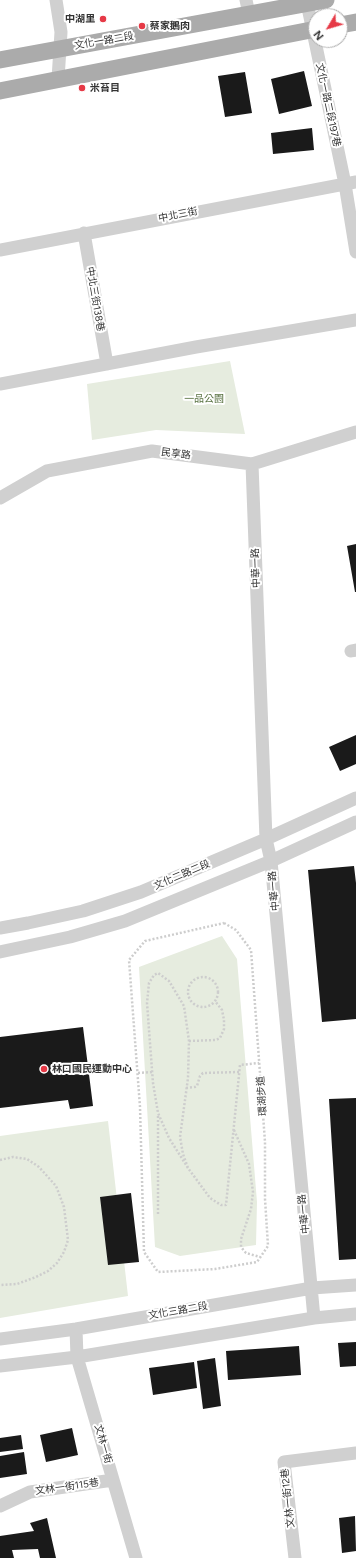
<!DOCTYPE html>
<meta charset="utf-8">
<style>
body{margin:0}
#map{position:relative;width:356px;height:1558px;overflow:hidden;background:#fff;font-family:Figtree,sans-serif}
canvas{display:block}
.north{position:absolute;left:308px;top:8px;width:40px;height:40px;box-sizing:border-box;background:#fff;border:1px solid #adadad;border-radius:50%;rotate:232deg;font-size:11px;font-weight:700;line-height:16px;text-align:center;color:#333}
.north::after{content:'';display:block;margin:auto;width:14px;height:18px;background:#e63946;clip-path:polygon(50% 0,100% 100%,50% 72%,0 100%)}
</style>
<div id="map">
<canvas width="356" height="1558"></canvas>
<div class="north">N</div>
</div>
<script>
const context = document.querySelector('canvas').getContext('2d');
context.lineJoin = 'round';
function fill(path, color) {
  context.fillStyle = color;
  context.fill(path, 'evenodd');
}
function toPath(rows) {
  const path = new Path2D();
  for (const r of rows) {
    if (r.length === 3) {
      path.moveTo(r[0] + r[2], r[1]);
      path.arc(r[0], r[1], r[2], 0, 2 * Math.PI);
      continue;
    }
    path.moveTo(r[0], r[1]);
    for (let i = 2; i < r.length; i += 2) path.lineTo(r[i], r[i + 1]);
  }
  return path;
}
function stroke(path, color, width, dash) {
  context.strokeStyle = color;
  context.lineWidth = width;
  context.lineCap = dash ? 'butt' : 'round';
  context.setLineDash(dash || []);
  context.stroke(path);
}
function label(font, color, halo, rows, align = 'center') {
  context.font = font + ' Figtree,"Noto Sans TC",sans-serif';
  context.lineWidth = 4;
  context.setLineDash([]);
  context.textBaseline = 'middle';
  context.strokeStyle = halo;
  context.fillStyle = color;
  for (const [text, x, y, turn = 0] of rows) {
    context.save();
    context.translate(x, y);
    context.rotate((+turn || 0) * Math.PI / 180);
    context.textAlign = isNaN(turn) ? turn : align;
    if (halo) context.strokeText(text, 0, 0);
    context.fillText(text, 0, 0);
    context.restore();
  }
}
fill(toPath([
 [230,361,245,434,156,430,92,440,87,384],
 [222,936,237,959,257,1202,256,1245,180,1256,155,1247,139,967],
 [108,1121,128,1296,0,1318,0,1136]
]), '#e6ecdf');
fill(toPath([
 [304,71,312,106,279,114,271,79],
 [245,72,252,113,225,117,218,76],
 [312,128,314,150,273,154,271,133],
 [356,544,356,592,355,592,347,546],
 [356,735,356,764,340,771,329,747],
 [354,866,356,883,356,1019,322,1022,308,870],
 [83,1027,93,1106,70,1109,68,1100,0,1108,0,1037],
 [356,1098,356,1259,339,1260,329,1099],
 [131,1193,139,1262,108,1265,100,1197],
 [356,1342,356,1366,340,1367,338,1343],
 [299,1346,301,1375,228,1380,226,1351],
 [215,1358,221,1406,203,1409,197,1361],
 [194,1362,197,1388,153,1395,149,1368],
 [72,1428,78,1455,46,1462,40,1435],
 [21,1435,23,1449,0,1452,0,1438],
 [24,1452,27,1474,0,1478,0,1456],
 [355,1516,356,1551,342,1553,339,1518],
 [47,1518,56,1558,40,1558,38,1549,12,1550,14,1558,0,1558,0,1536,34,1531,30,1523]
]), '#1a1a1a');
stroke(toPath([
 [224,923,236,930,251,950,265,1142,265,1199,268,1246,257,1262,215,1269,158,1272,144,1252,140,1107,129,960,145,941,224,923],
 [203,992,15],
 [189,1041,216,1040,220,1038,224,1029,224,1020,222,1010,215,1001],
 [138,1073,152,1072],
 [186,1088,195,1087,197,1086,200,1076,203,1073,239,1072],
 [158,1116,158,1214],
 [234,1130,249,1164,253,1192,251,1209,241,1239,241,1247,246,1253,260,1257],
 [0,1160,13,1157,27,1159,39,1167,56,1186,64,1207,68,1240,64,1252,57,1263,48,1271,36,1277,17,1284,0,1285],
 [188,1168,169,1138,158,1113,153,1083,147,1003,149,983,154,975,158,973,169,981,184,1006,189,1041,188,1078,180,1137,183,1154,188,1168,210,1198,221,1205,226,1205,240,1065,259,1063]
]), '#cdcdcd', 2.5, [2, 2]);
stroke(toPath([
 [56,0,61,32,58,79],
 [246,0,249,14],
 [307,3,345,184,356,252],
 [84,233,107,364],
 [0,250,356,182],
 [0,384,196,347,356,320],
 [252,464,266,839,271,861,314,1318],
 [0,498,47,471,152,451,252,464,356,432],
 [351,651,356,650],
 [0,928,28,923,83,911,141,892,266,839,356,798],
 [0,952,70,937,125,921,271,861,356,822],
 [76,1329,77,1357,136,1558],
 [0,1339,76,1329,312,1288,356,1285],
 [0,1366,77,1357,314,1318,356,1314],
 [0,1506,30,1492,113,1480],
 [295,1558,284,1462,356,1453]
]), '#d0d0d0', 13);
stroke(toPath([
 [340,25,356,22],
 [0,60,326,0],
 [0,91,316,29]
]), '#ababab', 17);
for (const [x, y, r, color] of [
 [103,19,4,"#e63946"],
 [142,26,4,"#e63946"],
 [82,88,4,"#e63946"],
 [44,1069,4,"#e63946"]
]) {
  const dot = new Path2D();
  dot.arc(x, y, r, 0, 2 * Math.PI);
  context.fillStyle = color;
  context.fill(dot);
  stroke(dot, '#fff', 1.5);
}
label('bold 10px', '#333', '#fff', [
 ["中湖里",95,19,"right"],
 ["蔡家鵝肉",150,26],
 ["米苔目",90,88],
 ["林口國民運動中心",52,1069]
], 'left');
label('10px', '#333', '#fff', [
 ["文化一路二段",104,41,-10],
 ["文化一路二段197巷",328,105,78],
 ["中北三街",178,215,-11],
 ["中北三街138巷",95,299,80],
 ["民享路",176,454,7],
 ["中華一路",256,568,-92],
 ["文化二路二段",182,875,-23],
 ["中華一路",274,891,-95],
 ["環湖步道",262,1096,-94],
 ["中華一路",304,1214,-96],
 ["文化三路二段",178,1311,-10],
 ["文林一街",103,1444,74],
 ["文林一街115巷",67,1487,-8],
 ["文林一街12巷",288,1498,-96]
]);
label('10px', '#56703f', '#fff', [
 ["一品公園",204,399]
]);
</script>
